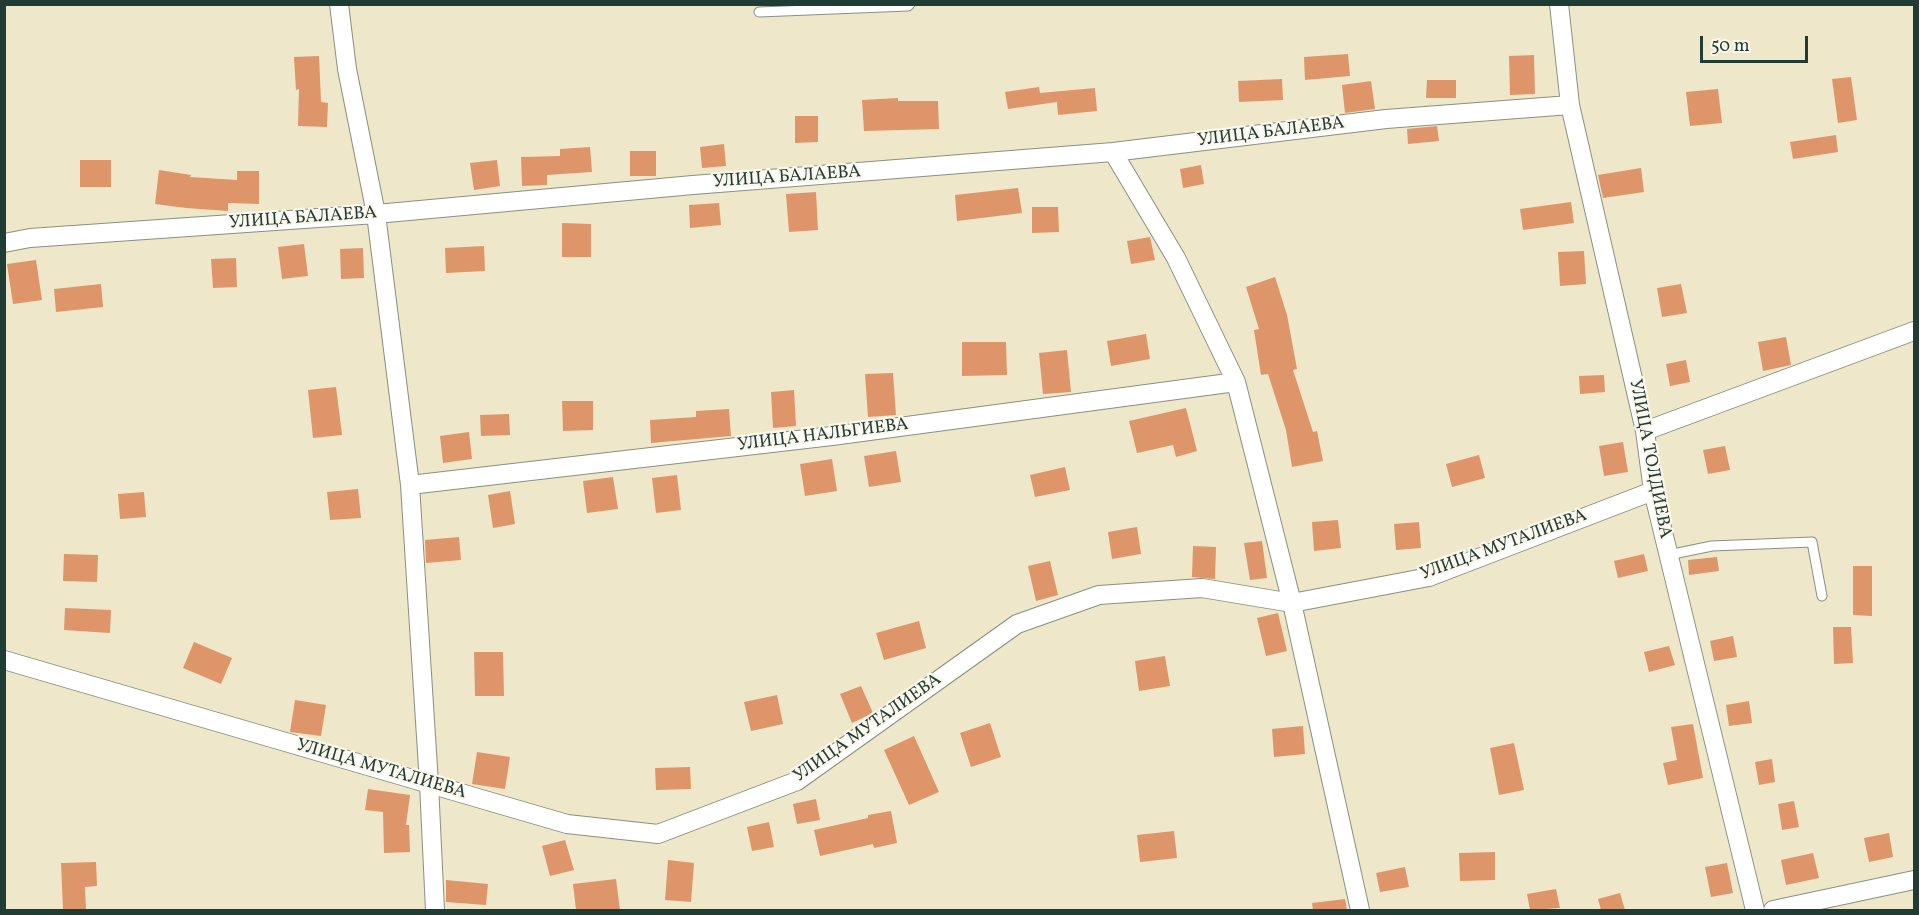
<!DOCTYPE html>
<meta charset="utf-8">
<style>
body{margin:0}
#map{position:relative;width:1919px;height:915px;overflow:hidden;background:#eee7ca;font-family:Vollkorn,serif}
canvas{display:block}
.frame{position:absolute;inset:0;border:6px solid #1f3d34;pointer-events:none}
.scale{position:absolute;left:1700px;top:36px;width:108px;height:27px;box-sizing:border-box;border:3px solid #1f3d34;border-top:0;padding-left:8px;font-size:18px;line-height:21px;white-space:nowrap;color:#1f3d34;-webkit-text-stroke:4px #fbf7ec;paint-order:stroke}
</style>
<div id="map">
<canvas width="1919" height="915"></canvas>
<div class="frame"></div>
<div class="scale">50 m</div>
</div>
<script>
const context = document.querySelector('canvas').getContext('2d');
context.lineJoin = 'round';
function fill(path, color) {
  context.fillStyle = color;
  context.fill(path, 'evenodd');
}
function toPath(rows) {
  const path = new Path2D();
  for (const r of rows) {
    path.moveTo(r[0], r[1]);
    for (let i = 2; i < r.length; i += 2) path.lineTo(r[i], r[i + 1]);
  }
  return path;
}
function stroke(path, color, width, dash) {
  context.strokeStyle = color;
  context.lineWidth = width;
  context.lineCap = dash ? 'butt' : 'round';
  context.setLineDash(dash || []);
  context.stroke(path);
}
function label(font, color, halo, rows, align = 'center') {
  context.font = font + ' Vollkorn,serif';
  context.lineWidth = 4.5;
  context.setLineDash([]);
  context.textBaseline = 'middle';
  context.strokeStyle = halo;
  context.fillStyle = color;
  for (const [text, x, y, turn = 0] of rows) {
    context.save();
    context.translate(x, y);
    context.rotate((+turn || 0) * Math.PI / 180);
    context.textAlign = isNaN(turn) ? turn : align;
    if (halo) context.strokeText(text, 0, 0);
    context.fillText(text, 0, 0);
    context.restore();
  }
}
fill(toPath([
 [1348,54,1350,76,1305,80,1304,57],
 [1534,55,1535,94,1510,95,1509,56],
 [319,56,321,102,328,103,327,127,298,126,299,89,296,90,294,57],
 [1851,77,1857,120,1838,123,1832,79],
 [1282,79,1283,100,1239,102,1238,81],
 [1427,80,1456,80,1456,98,1426,98],
 [1371,81,1375,109,1345,113,1342,85],
 [1039,87,1040,93,1095,88,1097,111,1058,115,1057,102,1008,109,1005,92],
 [1718,89,1722,123,1690,126,1686,92],
 [898,98,898,101,938,101,939,129,864,131,862,100],
 [795,116,818,116,818,142,795,143],
 [1437,126,1439,141,1408,144,1407,129],
 [1836,135,1838,152,1793,159,1790,142],
 [724,144,726,166,702,168,700,147],
 [590,147,592,172,547,175,547,185,522,186,521,157,560,156,560,149],
 [630,151,656,151,656,176,630,176],
 [80,160,111,160,111,187,80,187],
 [497,160,500,186,474,190,470,163],
 [1201,165,1204,184,1183,188,1180,169],
 [1641,168,1644,192,1603,198,1598,175],
 [159,170,191,175,190,177,237,180,237,171,259,171,259,204,228,203,228,211,186,208,155,204],
 [1018,188,1022,213,957,221,955,195],
 [816,192,818,230,789,232,786,194],
 [1571,202,1574,223,1523,230,1520,209],
 [719,203,721,225,690,228,689,205],
 [1032,207,1058,207,1059,232,1032,233],
 [562,223,591,224,591,257,562,257],
 [1150,237,1155,260,1131,264,1127,241],
 [304,244,308,276,282,279,278,247],
 [484,246,485,271,446,273,445,248],
 [363,248,364,278,341,279,340,249],
 [1584,251,1586,284,1560,286,1558,252],
 [236,258,237,287,213,288,211,259],
 [36,260,42,300,13,304,7,264],
 [1275,277,1287,315,1297,369,1293,370,1313,432,1317,431,1323,461,1292,467,1286,430,1268,374,1261,375,1254,330,1259,329,1246,287],
 [101,284,103,307,56,312,54,289],
 [1681,284,1687,313,1662,317,1657,288],
 [1146,334,1150,359,1111,366,1107,341],
 [1786,337,1791,365,1763,371,1758,342],
 [962,342,1006,342,1007,375,962,376],
 [1067,350,1071,392,1043,394,1039,353],
 [1686,360,1690,382,1670,386,1666,364],
 [893,373,896,415,868,417,865,374],
 [1604,375,1605,392,1580,394,1579,376],
 [336,387,342,435,313,438,308,390],
 [794,390,796,426,773,428,771,392],
 [562,401,593,401,593,430,563,431],
 [1186,408,1197,451,1176,457,1173,445,1137,453,1129,421],
 [729,409,731,436,651,443,650,420,696,417,696,411],
 [509,414,510,435,481,436,480,415],
 [469,432,472,459,443,463,440,436],
 [1623,442,1628,472,1604,476,1599,446],
 [1725,446,1730,470,1708,474,1703,450],
 [896,451,901,482,869,487,864,456],
 [1479,455,1485,478,1452,487,1446,464],
 [832,459,837,491,805,496,800,464],
 [1065,467,1070,490,1035,497,1030,475],
 [677,475,681,510,656,513,652,478],
 [613,477,618,509,587,513,583,481],
 [358,489,361,518,330,520,327,492],
 [510,491,515,524,493,528,488,495],
 [144,492,146,517,120,519,118,494],
 [1338,520,1341,548,1314,551,1312,522],
 [1419,522,1421,548,1396,550,1394,524],
 [1137,527,1141,554,1112,559,1108,532],
 [459,537,461,560,426,563,425,540],
 [1262,541,1267,578,1250,580,1244,543],
 [1193,546,1216,547,1215,579,1192,577],
 [64,554,98,555,97,582,63,581],
 [1644,554,1648,571,1618,578,1614,561],
 [1717,557,1719,571,1689,575,1688,560],
 [1050,561,1058,595,1036,601,1028,566],
 [1853,566,1872,566,1872,616,1853,615],
 [65,608,111,610,110,633,64,630],
 [1278,613,1287,651,1266,656,1257,618],
 [919,621,926,648,884,660,876,633],
 [1833,627,1851,627,1853,663,1834,664],
 [1733,636,1737,657,1714,661,1710,641],
 [194,642,232,658,221,684,183,668],
 [1669,646,1675,665,1649,672,1644,652],
 [474,652,503,652,504,696,475,696],
 [1165,656,1170,686,1139,691,1135,661],
 [861,686,873,713,852,723,840,694],
 [777,695,783,724,751,731,744,702],
 [295,700,326,705,321,736,290,732],
 [1749,701,1752,723,1729,726,1726,705],
 [990,723,1001,757,971,767,960,733],
 [1693,724,1703,778,1668,785,1663,763,1677,760,1671,727],
 [1303,726,1305,754,1274,757,1272,729],
 [914,736,939,792,909,805,884,750],
 [1514,743,1524,790,1499,795,1490,748],
 [477,752,510,757,505,789,472,784],
 [1772,759,1775,782,1759,785,1755,762],
 [690,767,691,789,656,790,655,768],
 [368,789,410,795,406,825,409,825,410,852,384,853,383,812,365,810],
 [816,799,820,820,797,824,793,804],
 [1794,801,1799,827,1782,830,1778,804],
 [891,811,897,843,874,848,873,844,820,856,814,830,868,818,868,815],
 [769,822,774,847,752,851,747,827],
 [1174,831,1177,858,1140,862,1137,835],
 [1889,833,1893,857,1869,862,1864,838],
 [565,840,574,870,550,876,542,846],
 [1495,852,1495,880,1460,881,1459,853],
 [1813,853,1819,878,1786,885,1781,860],
 [668,860,694,863,691,902,665,900],
 [96,862,97,886,85,887,86,910,63,910,61,863],
 [1727,863,1733,893,1711,897,1705,867],
 [1405,867,1409,887,1380,892,1376,873],
 [616,879,620,910,576,910,573,884],
 [446,880,488,884,486,905,446,902],
 [1556,889,1560,908,1530,910,1527,894],
 [1620,893,1625,910,1601,910,1598,899],
 [1345,899,1347,910,1313,910,1312,903]
]), '#df956a');
const service = toPath([
 [759,12,908,6,910,4],
 [1668,555,1712,546,1812,542,1822,596]
]);
const minor = toPath([
 [339,4,347,69,376,214,410,485,429,784,435,910],
 [1559,4,1570,105,1645,431,1653,491,1755,910],
 [1113,152,1176,258,1236,382,1292,603,1360,910],
 [4,243,30,238,376,214,693,185,1113,152,1386,119,1570,105],
 [1645,431,1914,331],
 [410,485,832,436,1236,382],
 [4,660,567,824,658,834,797,781,1017,624,1099,595,1202,588,1292,603,1429,577,1653,491],
 [1773,910,1914,880]
]);
stroke(service, '#86927f', 11);
stroke(minor, '#86927f', 20);
stroke(service, '#fff', 9);
stroke(minor, '#fff', 18);
label('18px', '#1f3d34', '#fbf7ec', [
 ["УЛИЦА БАЛАЕВА",1271,133,-7],
 ["УЛИЦА БАЛАЕВА",787,178,-4],
 ["УЛИЦА БАЛАЕВА",303,219,-4],
 ["УЛИЦА НАЛЬГИЕВА",823,436,-7],
 ["УЛИЦА ТОЛДИЕВА",1649,459,79],
 ["УЛИЦА МУТАЛИЕВА",1504,546,-20],
 ["УЛИЦА МУТАЛИЕВА",868,729,-35],
 ["УЛИЦА МУТАЛИЕВА",381,770,16]
]);
</script>
